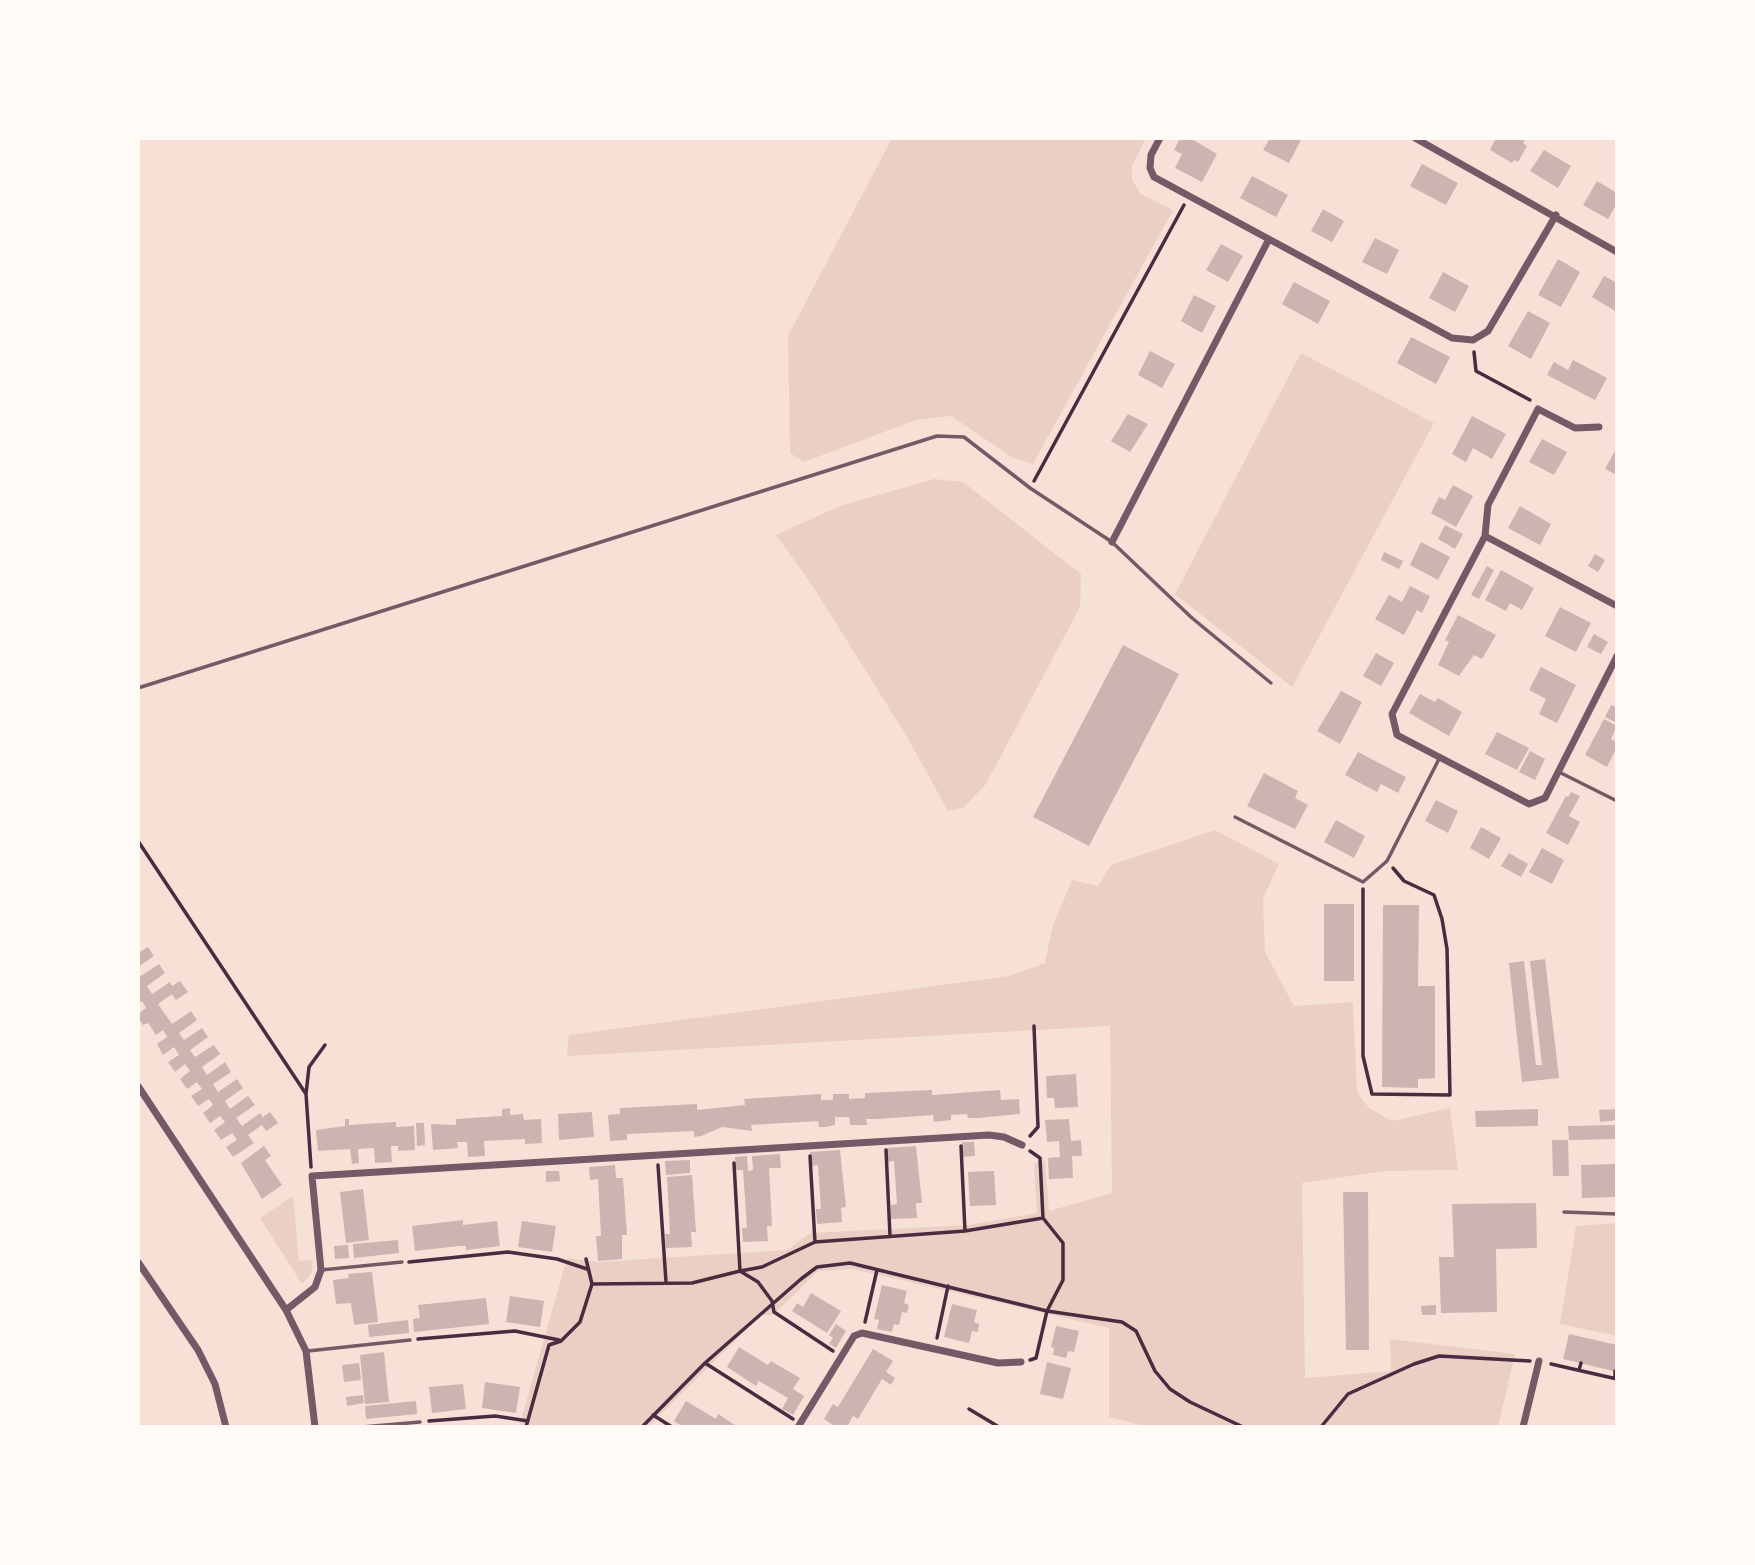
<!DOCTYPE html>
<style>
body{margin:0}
#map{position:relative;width:1755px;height:1565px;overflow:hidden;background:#f7e1d7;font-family:"Open Sans",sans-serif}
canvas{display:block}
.frame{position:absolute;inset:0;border:140px solid #fffaf5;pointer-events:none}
</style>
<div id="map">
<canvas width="1755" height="1565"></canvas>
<div class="frame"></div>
</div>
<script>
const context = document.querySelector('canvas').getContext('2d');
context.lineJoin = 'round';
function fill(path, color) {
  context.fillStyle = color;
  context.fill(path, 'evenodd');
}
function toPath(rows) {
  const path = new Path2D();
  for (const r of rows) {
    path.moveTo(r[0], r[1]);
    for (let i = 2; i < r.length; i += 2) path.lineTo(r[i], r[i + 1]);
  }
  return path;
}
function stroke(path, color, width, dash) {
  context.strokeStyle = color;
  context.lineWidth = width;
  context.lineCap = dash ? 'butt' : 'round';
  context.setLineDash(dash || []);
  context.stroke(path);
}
fill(toPath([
 [892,138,1146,138,1132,166,1132,180,1141,194,1173,210,1033,464,1013,458,951,416,916,420,804,462,790,453,788,336],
 [1301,353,1434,423,1292,687,1175,594],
 [934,479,963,482,1081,574,1080,607,986,784,963,808,948,811,906,735,812,585,776,535,840,506],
 [1215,830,1279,864,1263,898,1265,952,1294,1006,1353,1002,1357,1092,1369,1108,1392,1121,1450,1108,1458,1170,1385,1171,1302,1183,1305,1378,1391,1371,1390,1339,1515,1354,1498,1427,1148,1427,1109,1417,1109,1328,853,1269,818,1271,773,1315,761,1315,648,1427,519,1427,567,1258,597,1262,787,1250,810,1233,968,1225,1037,1213,1034,1164,1045,1160,1049,1211,1112,1193,1110,1026,567,1056,569,1035,1009,976,1045,963,1052,928,1072,880,1098,886,1111,865],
 [293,1196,299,1261,313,1260,311,1274,302,1284,260,1218],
 [1617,1223,1617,1336,1560,1324,1576,1226]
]), '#ebcfc5');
fill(toPath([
 [1180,138,1190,138,1217,154,1202,182,1175,168,1182,154,1174,150],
 [1270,138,1302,138,1289,163,1263,150],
 [1496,138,1526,138,1523,143,1527,146,1518,162,1514,160,1512,163,1490,150],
 [1544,150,1571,166,1558,188,1530,171],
 [1422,164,1458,183,1446,205,1410,186],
 [1252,176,1288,195,1276,217,1240,198],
 [1597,181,1617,193,1617,203,1608,219,1583,205],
 [1323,209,1344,221,1332,242,1311,231],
 [1375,238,1399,250,1387,274,1362,262],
 [1221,244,1243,256,1228,282,1206,270],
 [1558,259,1580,272,1561,307,1538,295],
 [1443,272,1469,286,1455,312,1429,298],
 [1604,276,1617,283,1617,312,1592,297],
 [1294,282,1330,301,1318,324,1282,304],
 [1194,295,1216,306,1202,333,1181,321],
 [1528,311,1550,323,1531,359,1508,346],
 [1411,337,1450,357,1436,384,1397,363],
 [1150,351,1175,364,1162,388,1138,375],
 [1573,360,1607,378,1595,400,1547,375,1554,362,1568,370],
 [1128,414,1148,424,1130,452,1111,441],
 [1472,416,1506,434,1492,459,1473,448,1466,462,1452,454],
 [1542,439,1567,452,1554,475,1529,462],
 [1617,447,1617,475,1605,469],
 [1453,485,1473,496,1456,527,1431,513,1439,497,1445,500],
 [1520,506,1551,524,1540,545,1508,528],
 [1445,525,1463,534,1455,549,1438,539],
 [1421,542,1450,557,1438,580,1410,565],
 [1384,552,1403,561,1399,569,1381,560],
 [1595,554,1605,560,1598,572,1588,566],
 [1487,566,1494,570,1479,599,1471,595],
 [1501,570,1534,588,1522,610,1510,603,1506,611,1485,600],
 [1410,586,1430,596,1422,613,1417,610,1404,635,1375,619,1389,595,1402,602],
 [1560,607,1591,623,1576,652,1545,636],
 [1458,615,1496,635,1482,659,1474,655,1459,676,1438,665,1449,642,1445,640],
 [1594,634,1608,642,1601,654,1587,647],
 [1123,645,1179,674,1089,846,1033,817],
 [1376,653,1394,663,1381,686,1363,676],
 [1541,667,1576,685,1557,723,1539,714,1546,699,1529,690],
 [1341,691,1362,702,1340,744,1317,731],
 [1420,694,1435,702,1438,698,1462,712,1449,736,1409,713],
 [1611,705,1617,707,1617,723,1605,717],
 [1604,719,1617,726,1611,739,1617,742,1617,747,1607,767,1585,755],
 [1497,732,1529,748,1517,770,1485,754],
 [1530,751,1545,759,1535,780,1519,772],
 [1358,752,1406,777,1398,793,1381,784,1377,792,1345,775],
 [1264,773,1298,791,1295,798,1308,805,1295,829,1247,806],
 [1571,792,1580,796,1569,816,1580,822,1568,845,1546,833,1566,796,1568,797],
 [1436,800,1458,811,1448,833,1425,821],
 [1336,820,1365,836,1354,858,1324,842],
 [1481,827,1501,838,1489,859,1470,848],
 [1542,848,1564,860,1552,884,1529,872],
 [1509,853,1528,864,1521,877,1501,866],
 [1324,904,1354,904,1354,981,1324,981],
 [1383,905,1419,905,1418,986,1435,986,1435,1078,1418,1079,1418,1088,1382,1087],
 [148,947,154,956,138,967,138,953],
 [1545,959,1559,1078,1522,1082,1509,963,1524,961,1536,1065,1542,1065,1530,961],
 [159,964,165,973,147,986,152,994,170,982,172,986,180,981,188,992,176,1000,172,994,158,1004,172,1024,191,1011,197,1020,179,1033,184,1040,202,1028,208,1037,190,1050,195,1057,214,1045,220,1054,202,1067,207,1075,225,1062,231,1072,213,1084,218,1092,237,1079,243,1088,225,1101,230,1109,248,1096,255,1105,236,1118,242,1126,260,1113,263,1117,270,1112,278,1123,266,1131,262,1125,248,1135,254,1143,233,1157,226,1147,237,1140,232,1133,221,1140,214,1130,225,1122,220,1116,210,1123,203,1113,213,1105,209,1099,198,1106,191,1096,202,1089,197,1082,187,1089,180,1079,190,1071,185,1064,175,1072,168,1062,179,1055,174,1047,163,1055,157,1044,167,1037,163,1030,156,1035,148,1023,143,1025,138,1018,138,1014,146,1008,142,1001,138,1004,138,972,141,976],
 [1076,1074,1078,1107,1055,1108,1054,1098,1047,1098,1046,1076],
 [932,1090,932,1095,1000,1090,1001,1100,1019,1099,1020,1114,978,1118,968,1118,967,1114,951,1115,951,1120,934,1122,933,1115,877,1119,866,1119,867,1125,850,1125,849,1117,835,1117,835,1125,825,1127,819,1127,818,1121,751,1125,752,1131,722,1127,701,1136,694,1137,694,1131,627,1134,627,1140,610,1141,608,1115,620,1114,620,1108,697,1104,697,1110,745,1105,744,1099,821,1094,821,1100,833,1100,833,1094,849,1094,849,1099,865,1098,865,1093],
 [510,1108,510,1115,523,1114,524,1120,541,1119,542,1143,525,1144,525,1139,484,1141,485,1156,468,1157,467,1142,457,1142,458,1148,433,1150,431,1124,456,1125,456,1119,502,1116,502,1109],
 [1538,1109,1538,1126,1476,1127,1475,1111],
 [1617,1109,1617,1120,1600,1122,1599,1110],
 [592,1112,594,1137,559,1140,558,1114],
 [345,1119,349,1119,349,1125,396,1122,396,1127,414,1126,415,1150,398,1151,398,1146,391,1146,392,1162,375,1163,374,1148,358,1149,359,1163,352,1164,350,1149,318,1151,316,1130,345,1126],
 [1069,1119,1071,1141,1081,1140,1082,1156,1072,1156,1073,1178,1049,1179,1048,1158,1060,1157,1059,1141,1047,1142,1045,1120],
 [416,1123,424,1123,425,1145,417,1146],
 [1617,1125,1617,1139,1569,1140,1568,1126],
 [1552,1140,1568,1140,1569,1176,1553,1176],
 [962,1142,974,1142,975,1156,962,1157],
 [264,1146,271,1156,265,1160,282,1185,262,1199,241,1163],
 [916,1146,922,1203,916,1203,917,1218,891,1219,891,1205,897,1204,894,1161,887,1162,886,1148],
 [840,1150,846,1207,841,1208,842,1222,817,1224,816,1209,821,1209,818,1165,811,1166,810,1152],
 [780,1154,781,1168,769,1168,772,1226,767,1226,768,1241,743,1242,742,1228,747,1228,743,1170,736,1170,735,1157,747,1156,748,1171,753,1170,752,1156],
 [690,1160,690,1173,666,1175,665,1161],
 [1617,1164,1617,1197,1582,1198,1581,1165],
 [615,1165,616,1178,623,1178,627,1235,622,1235,622,1259,598,1261,596,1236,601,1236,598,1179,590,1180,589,1167],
 [546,1171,559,1171,560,1181,546,1182],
 [994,1171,996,1205,970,1206,968,1172],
 [692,1175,696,1232,691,1232,692,1247,666,1248,665,1234,670,1234,667,1177],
 [363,1189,369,1240,346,1243,340,1192],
 [1343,1192,1368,1192,1369,1350,1346,1350],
 [1536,1203,1537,1248,1496,1249,1497,1312,1441,1313,1439,1257,1454,1257,1452,1204],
 [463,1220,463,1225,497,1221,500,1246,466,1250,466,1246,459,1246,415,1251,412,1226],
 [522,1221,556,1226,552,1252,518,1247],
 [398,1240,399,1253,354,1258,353,1244],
 [348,1245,349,1258,335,1259,334,1246],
 [372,1272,378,1322,354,1325,351,1303,336,1304,333,1280,349,1278,348,1274],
 [882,1285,907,1291,904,1303,909,1305,907,1313,902,1312,899,1325,894,1324,892,1332,877,1329,879,1320,874,1319],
 [811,1293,841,1311,827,1333,792,1311,797,1303,803,1307],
 [510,1296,544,1301,540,1327,506,1322],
 [486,1298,489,1324,414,1332,413,1319,420,1318,418,1305],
 [952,1304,977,1310,974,1322,979,1324,978,1332,972,1331,969,1343,944,1337],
 [1436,1305,1436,1315,1422,1315,1421,1306],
 [408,1320,409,1333,369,1337,368,1325],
 [836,1324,846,1331,836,1348,829,1344,833,1338,829,1335],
 [1056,1326,1079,1331,1074,1352,1068,1351,1066,1358,1053,1355,1054,1348,1051,1347],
 [1569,1334,1617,1345,1617,1372,1563,1359],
 [739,1347,768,1365,771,1361,800,1378,793,1389,804,1396,793,1415,782,1409,788,1398,759,1381,756,1386,727,1367],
 [873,1349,893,1361,886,1372,895,1378,891,1385,882,1379,858,1419,853,1416,847,1427,836,1427,824,1419,833,1404,838,1407],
 [384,1352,389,1402,365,1404,360,1355],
 [1047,1362,1071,1368,1063,1399,1040,1394],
 [359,1363,361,1380,344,1382,342,1365],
 [485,1382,520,1387,516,1413,482,1408],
 [463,1384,466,1409,432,1413,429,1387],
 [363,1395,364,1403,347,1406,346,1397],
 [416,1401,417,1414,366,1419,365,1406],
 [686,1401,716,1419,718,1414,738,1427,683,1427,674,1421]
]), '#ccb4b1');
stroke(toPath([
 [1474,352,1476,371,1530,400],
 [1034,481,1184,205],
 [138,841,306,1094],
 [1363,889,1363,1056,1372,1094,1450,1095,1447,949,1442,919,1434,895,1404,881,1393,868],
 [1030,1136,1038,1127,1034,1026],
 [961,1146,965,1231],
 [886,1150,890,1236],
 [1030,1151,1040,1158,1043,1218],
 [810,1156,815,1242],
 [734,1163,740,1271,762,1267,815,1242,965,1231,1043,1218,1063,1243,1063,1280,1047,1311,1036,1358,1030,1360],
 [658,1165,666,1282],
 [311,1167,306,1094,309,1067,325,1045],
 [586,1259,592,1284,692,1283,740,1271,758,1282,772,1301,774,1312,833,1351],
 [409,1262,508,1252,557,1259,587,1269],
 [865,1322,877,1270],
 [937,1338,948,1286],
 [418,1339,515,1331,559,1340],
 [705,1363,793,1419],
 [1551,1364,1617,1379],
 [1579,1370,1581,1363],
 [1615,1378,1615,1371],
 [969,1409,999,1427],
 [653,1415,672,1427],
 [429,1421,495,1416,528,1421],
 [526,1427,549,1345,561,1341,580,1322,592,1284],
 [642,1427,705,1363,801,1279,817,1267,850,1263,1047,1311,1122,1322,1136,1331,1155,1371,1170,1389,1190,1402,1243,1427],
 [1321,1427,1348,1394,1414,1364,1439,1356,1530,1361]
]), '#4a2c40', 3.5);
stroke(toPath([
 [138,688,937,436,964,437,1030,488,1112,542,1192,618,1271,683],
 [1559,772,1617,801],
 [1235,817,1363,882,1387,861,1439,759],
 [1564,1212,1617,1214],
 [321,1270,402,1262],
 [308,1351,410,1340],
 [362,1427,420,1422]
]), '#755966', 3.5);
stroke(toPath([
 [1160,138,1151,155,1150,168,1154,177,1452,338,1473,340,1488,331,1556,215],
 [1415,138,1617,252],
 [1485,536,1488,505,1538,409,1575,428,1599,427],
 [1112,542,1269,239],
 [1617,606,1485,536,1392,714,1397,735,1529,804,1545,798,1617,656],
 [138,1086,286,1310,306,1351,315,1427],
 [138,1262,198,1350,215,1384,226,1427],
 [286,1310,315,1287,321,1270,312,1176,989,1135,1004,1137,1022,1145],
 [798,1427,854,1336,862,1333,998,1363,1021,1362],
 [1523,1427,1539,1361]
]), '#755966', 7);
</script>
